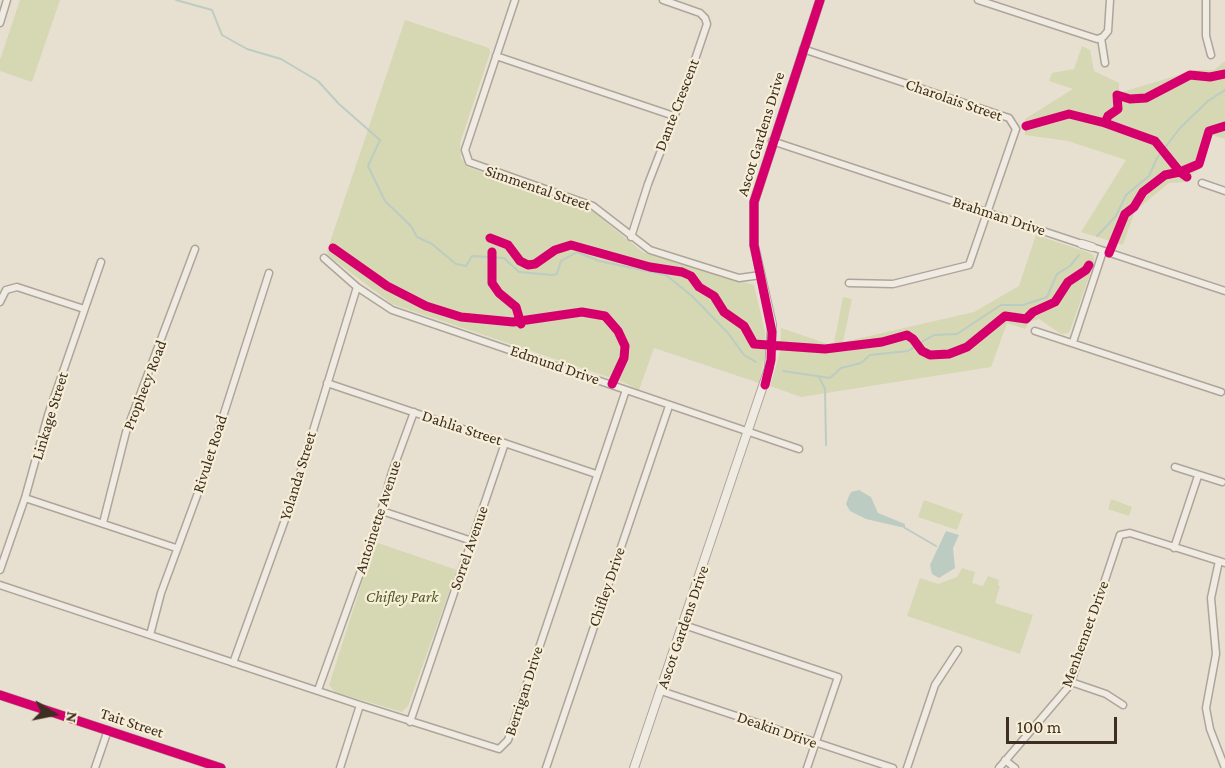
<!DOCTYPE html>
<style>
body{margin:0}
#map{position:relative;width:1225px;height:768px;overflow:hidden;background:#e7e0d1;font-family:"Crimson Pro",serif}
canvas{display:block}
.north{position:absolute;left:24px;top:684px;width:60px;height:60px;-webkit-text-stroke:4px #f7eed8;paint-order:stroke;rotate:100deg;font-size:16px;font-weight:700;line-height:24px;text-align:center;color:#3d2e20}
.north::after{content:'';display:block;margin:auto;width:21px;height:27px;background:#3d2e20;clip-path:polygon(50% 0,100% 100%,50% 72%,0 100%)}
.scale{position:absolute;left:1006px;top:717px;width:111px;height:27px;box-sizing:border-box;border:3px solid #3d2e20;border-top:0;padding-left:8px;font-size:18px;line-height:21px;white-space:nowrap;color:#3d2e20;-webkit-text-stroke:4px #f7eed8;paint-order:stroke}
</style>
<div id="map">
<canvas width="1225" height="768"></canvas>
<div class="north">N</div>
<div class="scale">100 m</div>
</div>
<script>
const context = document.querySelector('canvas').getContext('2d');
context.lineJoin = 'round';
function fill(path, color) {
  context.fillStyle = color;
  context.fill(path, 'evenodd');
}
function toPath(rows) {
  const path = new Path2D();
  for (const r of rows) {
    path.moveTo(r[0], r[1]);
    for (let i = 2; i < r.length; i += 2) path.lineTo(r[i], r[i + 1]);
  }
  return path;
}
function stroke(path, color, width, dash) {
  context.strokeStyle = color;
  context.lineWidth = width;
  context.lineCap = dash ? 'butt' : 'round';
  context.setLineDash(dash || []);
  context.stroke(path);
}
function label(font, color, halo, rows, align = 'center') {
  context.font = font + ' "Crimson Pro",serif';
  context.lineWidth = 4.5;
  context.setLineDash([]);
  context.textBaseline = 'middle';
  context.strokeStyle = halo;
  context.fillStyle = color;
  for (const [text, x, y, turn = 0] of rows) {
    context.save();
    context.translate(x, y);
    context.rotate((+turn || 0) * Math.PI / 180);
    context.textAlign = isNaN(turn) ? turn : align;
    if (halo) context.strokeText(text, 0, 0);
    context.fillText(text, 0, 0);
    context.restore();
  }
}
fill(toPath([
 [20,0,60,0,32,82,0,71,0,60],
 [405,20,489,48,490,53,460,143,461,158,467,167,591,210,644,253,754,285,765,332,765,355,759,383,654,348,639,390,623,382,392,304,329,256,327,251],
 [1082,46,1090,50,1094,71,1119,83,1119,93,1195,70,1214,70,1225,61,1225,139,1211,135,1200,169,1192,174,1188,182,1169,183,1135,211,1123,245,1081,232,1126,160,1068,141,1025,135,1025,119,1073,89,1049,81,1052,73,1074,69],
 [1036,235,1090,253,1094,256,1094,263,1069,333,1061,334,1039,319,1029,322,1025,329,1007,323,991,367,801,397,770,386,780,352,781,328,828,344,834,343,843,297,852,299,843,342,974,312,1019,286],
 [1111,499,1132,507,1129,516,1108,509],
 [924,500,963,514,957,530,918,517],
 [375,542,457,570,408,706,402,712,335,692,329,685],
 [962,568,975,572,972,583,983,586,988,576,999,580,998,585,1000,586,995,603,1033,615,1020,654,907,616,920,578,938,584,957,577]
]), '#d6d7b3');
fill(toPath([
 [859,490,871,497,878,513,905,524,905,528,866,519,850,511,846,504,848,498,851,492],
 [946,531,959,535,953,548,955,568,939,578,932,574,930,565]
]), '#bcccc2');
stroke(toPath([
 [176,0,212,10,222,35,247,49,281,59,318,81,339,104,380,140,368,166,385,201,411,226,417,237,432,244,456,264,466,266,472,256,504,258,519,272,552,275,557,274,561,261,577,252,599,261,666,275,692,296,728,333,744,355,756,362],
 [1097,236,1116,216,1126,195,1149,176,1157,158,1180,128,1208,101,1225,90],
 [918,344,934,335,957,334,1001,305,1023,305,1047,297,1057,274,1070,266,1079,255],
 [783,371,830,378,841,368,861,363,870,355,908,351,916,346],
 [819,377,825,389,826,445],
 [905,528,936,546]
]), '#bcccc2', 2);
const minor = toPath([
 [515,0,465,150,469,162,593,206,650,250,739,278,761,275],
 [978,0,1097,39,1103,37,1108,31,1110,0],
 [1206,0,1206,36,1211,55],
 [0,23,7,0],
 [1101,38,1105,63],
 [803,49,1009,118,1016,129,969,265,893,284,849,283],
 [496,56,674,116],
 [772,141,1082,244],
 [1202,183,1225,191],
 [631,237,648,184,686,86,707,24,705,18,700,13,663,0],
 [1092,247,1225,291],
 [324,258,357,287,392,310,799,449],
 [0,302,6,290,17,287,84,309],
 [1035,331,1221,392],
 [1073,342,1103,251],
 [327,383,596,474],
 [1175,467,1222,482],
 [25,498,176,548],
 [382,511,472,541],
 [103,523,126,432,195,249],
 [1174,548,1198,476],
 [1219,561,1211,598,1216,654,1206,708,1210,729,1225,768],
 [0,570,25,498,48,415,101,262],
 [0,585,360,705,499,749,508,740,626,390],
 [684,625,838,677,807,768],
 [150,635,161,593,202,482,269,273],
 [233,663,290,506,357,287],
 [1071,682,1106,694,1123,705],
 [318,690,377,526,392,472,414,412],
 [661,691,893,768],
 [410,722,505,443],
 [1005,760,1015,768],
 [95,768,108,730],
 [340,768,360,705],
 [546,768,669,406],
 [907,768,935,685,958,650],
 [999,768,1070,685,1120,535,1130,533,1225,563]
]);
const tertiary = toPath([
 [1082,244,1092,247],
 [0,695,221,768],
 [634,768,769,368,772,324,754,245,754,202,820,0]
]);
stroke(minor, '#ada599', 9);
stroke(tertiary, '#ada599', 10);
stroke(minor, '#efebe3', 6);
stroke(tertiary, '#efebe3', 8);
stroke(toPath([
 [1105,123,1108,116,1118,109,1117,95,1130,99,1146,98,1190,75,1210,77,1225,74],
 [1026,126,1069,114,1105,123,1155,141,1180,172,1199,164,1209,131,1225,126],
 [490,238,508,245,520,261,528,265,535,264,555,250,571,245,650,267,682,272,691,276,699,287,714,296,724,312,744,326,754,344,825,349,882,342,907,335,913,339,922,351,930,355,949,354,967,347,1005,316,1026,319,1033,312,1055,302,1068,282,1086,270,1089,265],
 [333,248,387,286,426,306,461,317,513,322,582,312,605,316,618,331,625,346,624,358,612,384],
 [492,252,492,283,499,293,516,307,521,324],
 [1109,253,1125,214,1134,207,1143,192,1165,175,1180,172,1187,177],
 [765,385,771,360,772,332,754,245,754,202,820,0],
 [0,695,221,768]
]), '#d6006c', 9);
label('16px', '#3d2e20', '#f7eed8', [
 ["Charolais Street",954,100,19],
 ["Dante Crescent",677,105,-69],
 ["Ascot Gardens Drive",761,134,-73],
 ["Simmental Street",538,188,19],
 ["Brahman Drive",999,216,18],
 ["Edmund Drive",555,365,19],
 ["Prophecy Road",145,385,-69],
 ["Linkage Street",50,416,-73],
 ["Dahlia Street",462,428,18],
 ["Rivulet Road",210,454,-72],
 ["Yolanda Street",298,476,-73],
 ["Antoinette Avenue",378,517,-72],
 ["Sorrel Avenue",469,548,-71],
 ["Chifley Drive",607,587,-71],
 ["Ascot Gardens Drive",683,627,-71],
 ["Menhennet Drive",1085,634,-70],
 ["Berrigan Drive",524,691,-72],
 ["Tait Street",132,723,18],
 ["Deakin Drive",777,730,19]
]);
label('italic 16px', '#4d5a26', '#f7eed8', [
 ["Chifley Park",402,597]
]);
</script>
